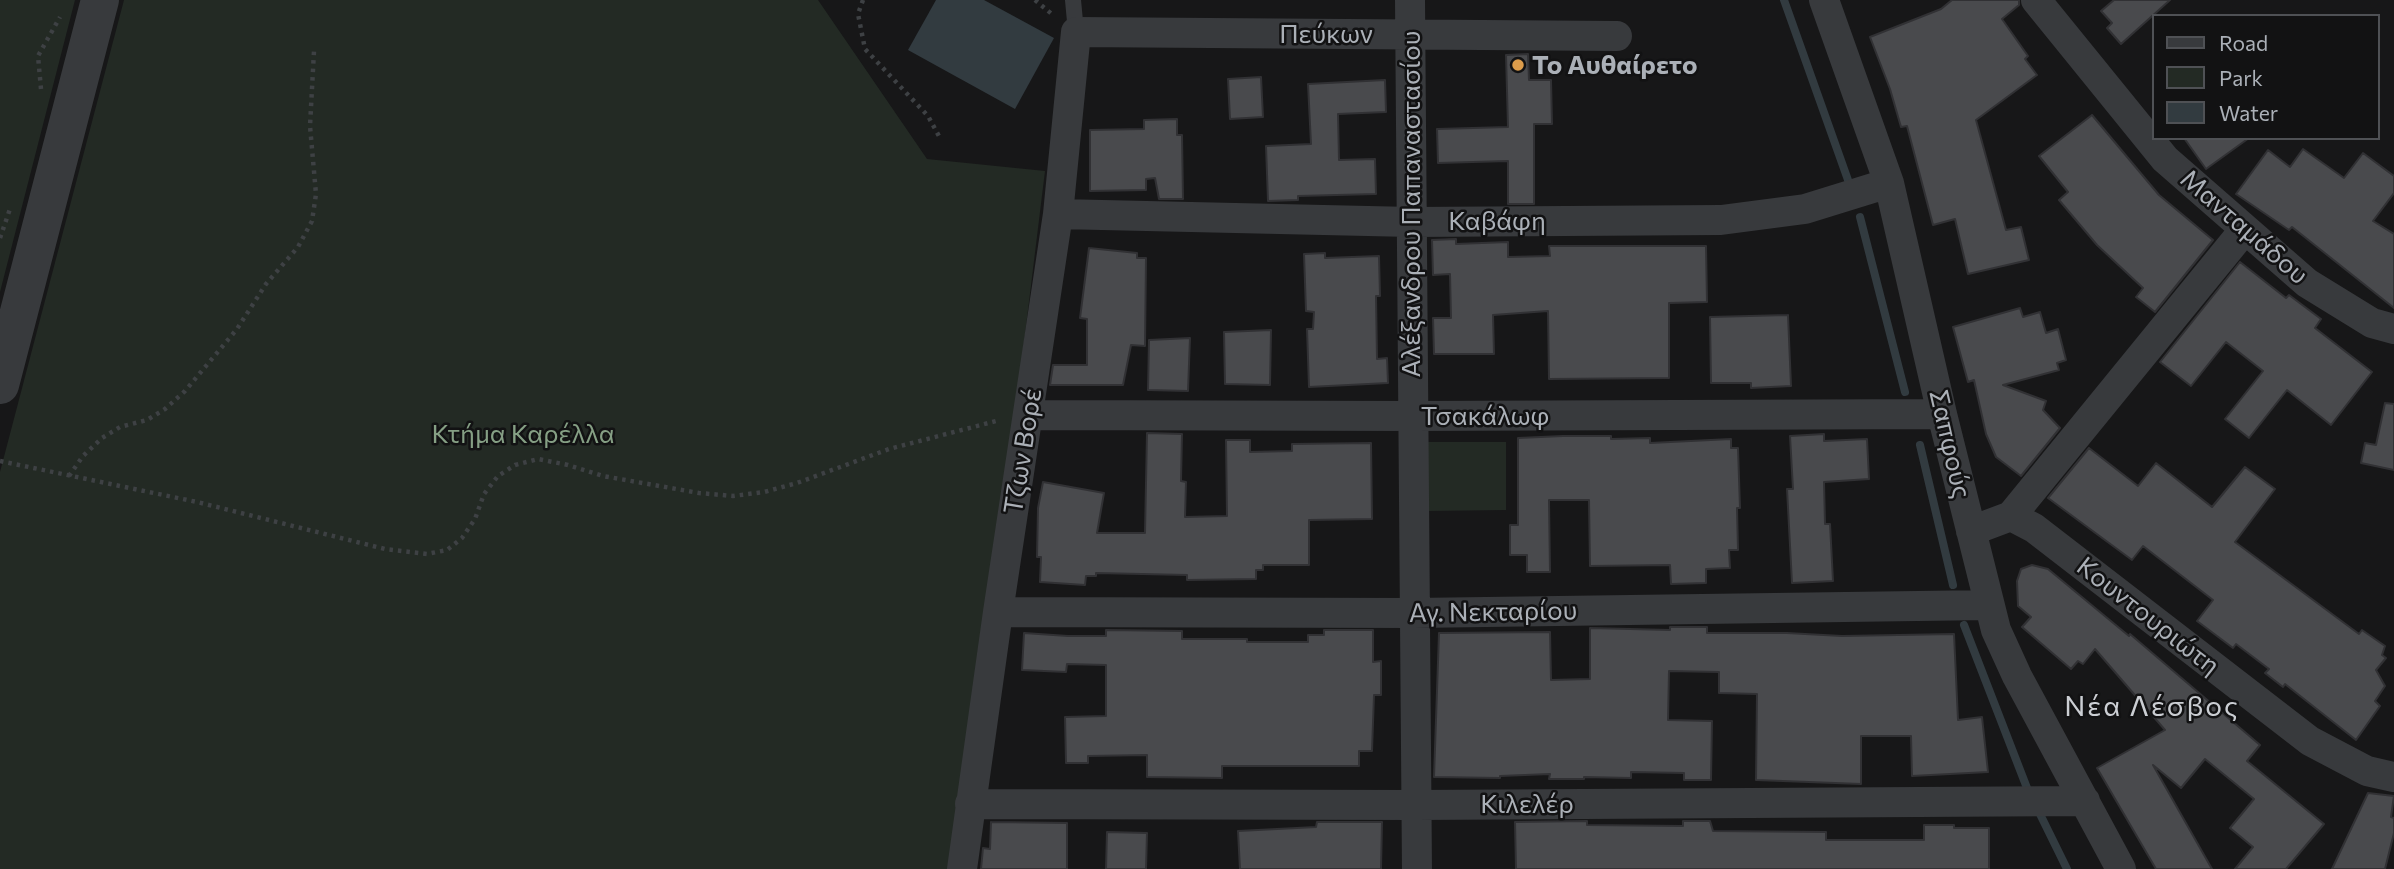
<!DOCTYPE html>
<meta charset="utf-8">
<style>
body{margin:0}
#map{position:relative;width:2394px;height:869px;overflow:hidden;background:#171718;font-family:Commissioner,sans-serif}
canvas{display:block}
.legend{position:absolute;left:2152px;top:14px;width:228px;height:126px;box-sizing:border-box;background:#121213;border:2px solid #4f5155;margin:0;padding:9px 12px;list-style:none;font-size:21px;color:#abb0b7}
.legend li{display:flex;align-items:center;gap:14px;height:35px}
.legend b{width:35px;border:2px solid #4f5155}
</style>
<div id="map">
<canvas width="2394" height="869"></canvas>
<ul class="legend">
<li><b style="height:9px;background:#383a3d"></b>Road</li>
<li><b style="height:19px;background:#232a24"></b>Park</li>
<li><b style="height:19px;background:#323b40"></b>Water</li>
</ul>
</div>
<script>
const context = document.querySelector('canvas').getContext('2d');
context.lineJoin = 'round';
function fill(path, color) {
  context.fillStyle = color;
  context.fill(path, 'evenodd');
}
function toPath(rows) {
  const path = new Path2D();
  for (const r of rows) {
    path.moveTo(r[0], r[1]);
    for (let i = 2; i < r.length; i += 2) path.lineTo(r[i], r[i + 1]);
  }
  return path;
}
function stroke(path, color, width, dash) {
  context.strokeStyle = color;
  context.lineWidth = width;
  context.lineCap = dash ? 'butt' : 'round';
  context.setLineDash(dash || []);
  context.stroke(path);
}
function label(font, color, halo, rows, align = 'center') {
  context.font = font + ' Commissioner,sans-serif';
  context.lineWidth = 5;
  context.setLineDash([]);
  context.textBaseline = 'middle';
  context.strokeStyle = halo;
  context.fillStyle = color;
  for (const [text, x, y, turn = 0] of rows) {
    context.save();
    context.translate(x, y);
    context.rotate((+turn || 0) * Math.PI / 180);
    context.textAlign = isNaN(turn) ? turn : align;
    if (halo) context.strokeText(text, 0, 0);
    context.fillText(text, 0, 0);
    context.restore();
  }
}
fill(toPath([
 [0,0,75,0,0,292],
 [124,0,818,0,927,159,1045,171,1015,416,952,869,0,869,0,472],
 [1427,442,1506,442,1506,510,1426,511]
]), '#232a24');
fill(toPath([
 [936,0,984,0,1054,38,1015,109,908,50]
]), '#323b40');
stroke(toPath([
 [1784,0,1848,180],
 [1860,217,1905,392],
 [1920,445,1953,585],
 [1964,625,2027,788],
 [2039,812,2067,869]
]), '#323b40', 8);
const building = toPath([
 [1952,0,2019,0,2019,5,2002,19,2028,56,2025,59,2037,75,1976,120,2006,230,2021,227,2029,260,1968,274,1955,219,1933,225,1907,126,1901,127,1890,89,1870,37,1941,9,1952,0],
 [2114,0,2170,0,2121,44,2107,28,2112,23,2101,11,2114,0],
 [1528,54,1529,80,1551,80,1552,124,1534,124,1534,204,1508,204,1508,161,1438,163,1437,129,1508,127,1506,55,1528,54],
 [1261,77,1263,117,1230,119,1228,79,1261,77],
 [1385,80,1386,112,1338,114,1339,160,1375,159,1376,194,1298,196,1298,200,1268,201,1266,146,1311,144,1308,84,1385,80],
 [2092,115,2159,195,2213,240,2155,312,2136,297,2143,288,2097,245,2059,200,2068,192,2039,156,2092,115],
 [1177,119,1177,135,1182,135,1183,199,1159,199,1155,178,1146,179,1146,190,1090,191,1090,130,1144,129,1144,120,1177,119],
 [2184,138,2249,138,2206,169,2184,138],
 [2303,149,2344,178,2363,153,2394,176,2394,193,2373,221,2394,234,2394,308,2292,227,2289,230,2236,194,2268,150,2290,167,2303,149],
 [1456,239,1456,244,1508,242,1508,257,1550,256,1549,246,1706,246,1707,302,1669,303,1669,378,1549,379,1548,311,1493,315,1494,354,1434,354,1433,318,1451,318,1450,274,1433,275,1432,240,1456,239],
 [1089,248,1137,253,1137,258,1146,258,1145,346,1131,345,1123,385,1050,385,1053,365,1087,365,1087,319,1080,318,1089,248],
 [1325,253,1325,258,1379,256,1380,296,1376,296,1377,359,1387,358,1388,383,1309,387,1307,329,1313,329,1314,312,1306,311,1304,254,1325,253],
 [2240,262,2286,298,2289,295,2321,319,2315,328,2372,372,2331,425,2287,390,2249,438,2225,419,2263,371,2226,342,2191,386,2160,362,2240,262],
 [2020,308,2023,317,2040,312,2046,333,2058,329,2066,360,2057,363,2059,370,2003,385,2046,401,2043,410,2060,428,2021,476,1996,457,1986,434,1974,380,1968,382,1953,327,2020,308],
 [1788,315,1791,386,1751,388,1751,383,1711,383,1710,317,1788,315],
 [1271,330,1270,385,1225,384,1224,332,1271,330],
 [1190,338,1188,391,1148,390,1149,340,1190,338],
 [2385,403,2394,404,2394,470,2361,463,2365,443,2376,445,2385,403],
 [1147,433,1182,434,1181,481,1186,482,1185,517,1227,516,1226,440,1250,440,1250,452,1292,451,1292,444,1371,443,1372,519,1309,520,1309,565,1263,565,1263,570,1256,570,1256,579,1187,580,1187,575,1096,573,1096,576,1086,576,1085,585,1040,582,1041,557,1037,557,1038,508,1043,482,1104,493,1097,533,1145,533,1147,433],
 [1824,434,1824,441,1867,439,1869,479,1824,482,1825,524,1830,524,1833,581,1792,583,1787,489,1793,489,1790,436,1824,434],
 [1563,436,1611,436,1611,439,1650,438,1650,443,1731,439,1731,448,1738,448,1740,508,1737,508,1738,550,1729,550,1730,568,1706,569,1706,583,1671,584,1670,565,1590,566,1589,500,1549,500,1550,572,1527,572,1527,555,1510,555,1510,525,1518,525,1518,438,1563,436],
 [2089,448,2138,486,2156,463,2212,507,2245,467,2275,489,2235,542,2359,634,2362,630,2385,646,2382,655,2386,658,2376,670,2385,686,2375,701,2380,706,2356,740,2285,684,2283,687,2265,673,2269,669,2236,644,2233,648,2197,621,2213,600,2143,546,2132,560,2048,498,2089,448],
 [2032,565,2048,569,2129,636,2130,634,2260,745,2247,761,2324,824,2286,869,2235,869,2253,847,2230,828,2254,799,2205,759,2181,788,2153,765,2212,869,2156,869,2097,768,2165,730,2095,649,2083,664,2078,661,2071,669,2022,627,2031,617,2018,606,2017,581,2021,569,2032,565],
 [1670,627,1707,627,1707,633,1787,633,1842,636,1954,634,1958,720,1982,717,1988,772,1912,776,1911,736,1861,736,1861,784,1756,780,1757,694,1719,693,1719,672,1669,671,1668,720,1712,721,1711,780,1684,780,1684,773,1631,772,1631,778,1584,777,1584,779,1549,779,1550,774,1500,776,1500,778,1434,777,1439,633,1550,632,1551,680,1590,679,1590,628,1670,630,1670,627],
 [1106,630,1182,631,1182,639,1247,639,1247,642,1308,642,1308,635,1324,635,1324,630,1373,630,1373,662,1381,661,1381,695,1374,695,1372,751,1359,751,1359,766,1222,766,1222,778,1147,777,1147,755,1088,756,1088,763,1066,763,1065,717,1106,716,1106,665,1067,664,1066,672,1022,670,1024,633,1068,636,1106,636,1106,630],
 [2368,793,2394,796,2391,817,2394,818,2394,833,2385,869,2332,869,2368,793],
 [1587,821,1587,825,1683,826,1683,821,1710,821,1713,831,1826,832,1826,840,1924,840,1924,825,1954,825,1954,828,1989,828,1989,869,1516,869,1515,822,1587,821],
 [991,822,1067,823,1067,869,981,869,983,848,990,849,991,822],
 [1317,822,1382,822,1381,869,1240,869,1238,831,1316,827,1317,822],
 [1107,832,1147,833,1146,869,1106,869,1107,832]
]);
fill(building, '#494a4d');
stroke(building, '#313134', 2);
stroke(toPath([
 [863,0,858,14,865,49,928,116,940,138],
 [1035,0,1053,15],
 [41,89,38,56,60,17],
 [0,238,11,206],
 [0,461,197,502,385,549,427,554,447,550,462,538,475,519,484,494,498,476,515,465,538,459,568,465,603,476,699,493,733,496,764,492,797,483,889,449,1000,420],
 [69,476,83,456,102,438,120,427,147,420,165,409,185,391,237,329,266,284,298,247,312,221,316,194,310,126,314,51]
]), '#3e4144', 4.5, [3.5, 5]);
stroke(toPath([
 [1073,0,1076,32]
]), '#383a3d', 16);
stroke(toPath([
 [1410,0,1417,869],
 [1824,0,1889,183,1942,414,1996,630,2017,676,2121,869],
 [2036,0,2165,159,2307,283,2372,323,2394,329],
 [1058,214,1412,222,1721,220,1805,209,1889,183],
 [1029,415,1413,416,1942,414],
 [2011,516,2245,229],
 [1971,531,2011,516,2034,528,2310,741,2367,771,2394,777],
 [998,612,1414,613,1989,605],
 [970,804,1416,805,2085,801],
 [962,869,998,612,1058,214,1076,32,1617,36]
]), '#383a3d', 30);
stroke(toPath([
 [0,385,100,0]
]), '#383a3d', 38);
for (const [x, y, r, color] of [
 [1518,65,7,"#dc9c4b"]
]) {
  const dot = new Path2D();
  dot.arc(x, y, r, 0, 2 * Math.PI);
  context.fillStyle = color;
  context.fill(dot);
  stroke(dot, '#121213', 2.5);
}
label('26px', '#abb0b7', '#121213', [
 ["Πεύκων",1326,34],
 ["Αλέξανδρου Παπαναστασίου",1411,204,-90],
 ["Καβάφη",1497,221],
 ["Μανταμάδου",2244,227,41],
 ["Τσακάλωφ",1485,416],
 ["Σαπφούς",1950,444,77],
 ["Τζων Βορέ",1023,451,-81],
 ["Αγ. Νεκταρίου",1493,612,-1],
 ["Κουντουριώτη",2148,616,38],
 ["Κιλελέρ",1527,804]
]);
label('bold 26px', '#abb0b7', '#121213', [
 ["Το Αυθαίρετο",1532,65]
], 'left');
label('26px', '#859f84', '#121213', [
 ["Κτήμα Καρέλλα",523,434]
]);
context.letterSpacing = '2px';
label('28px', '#cbced3', '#121213', [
 ["Νέα Λέσβος",2152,707]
]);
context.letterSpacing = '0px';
</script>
